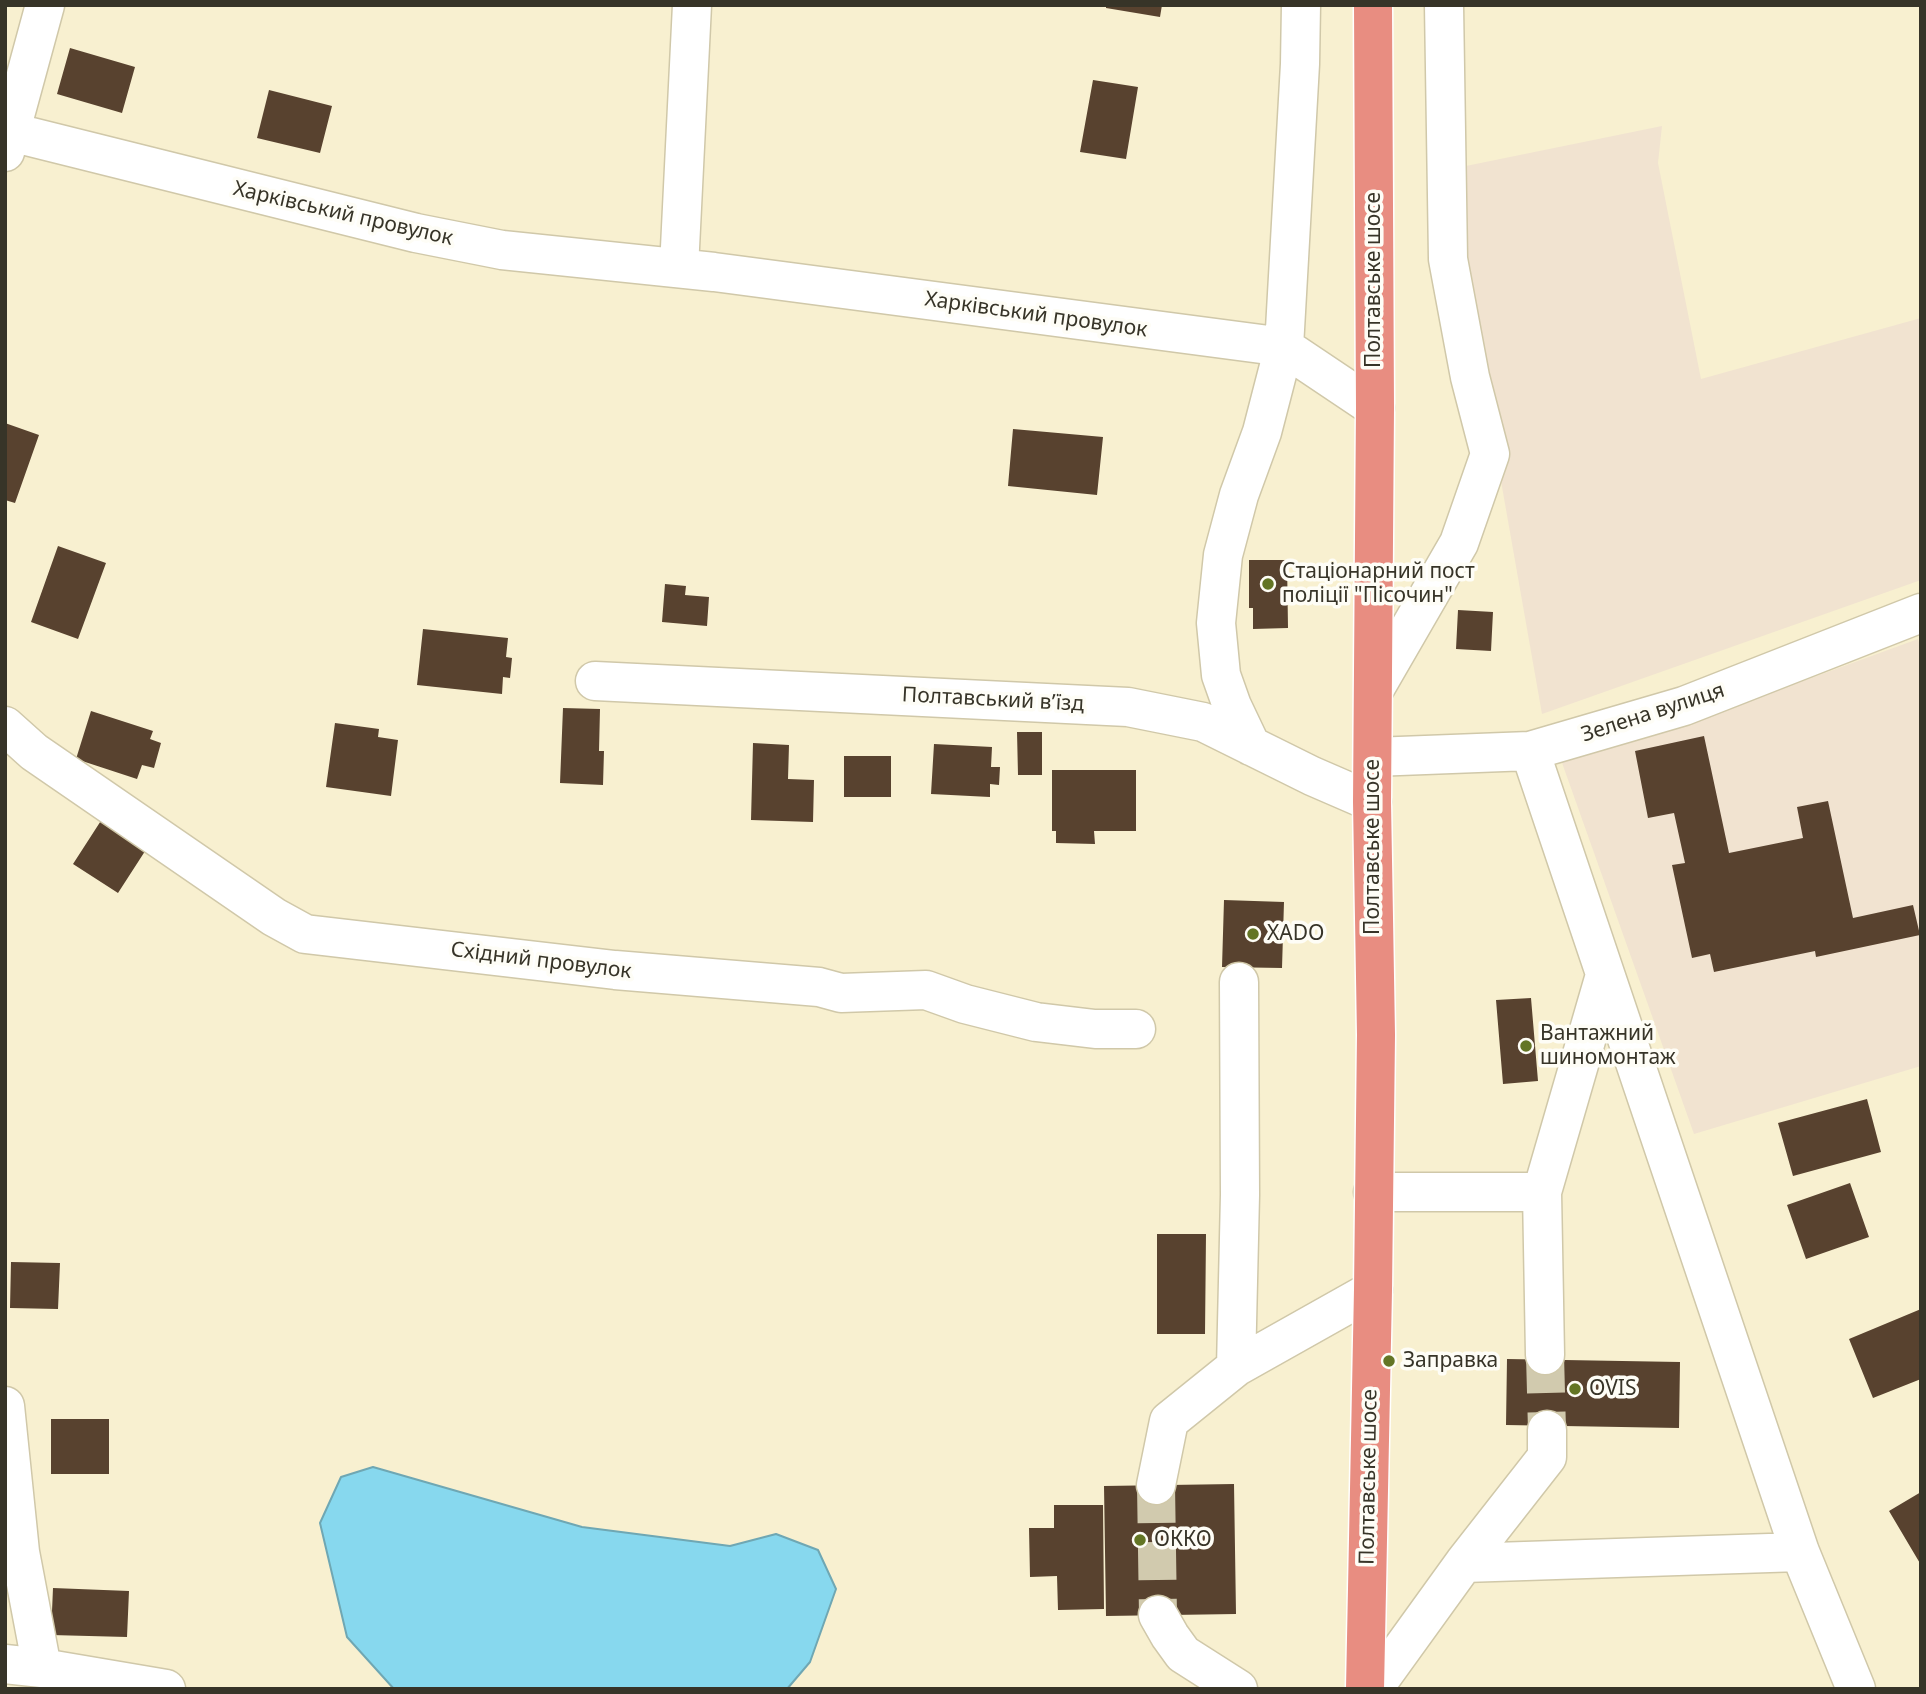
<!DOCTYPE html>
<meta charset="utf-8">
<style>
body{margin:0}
#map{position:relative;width:1926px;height:1694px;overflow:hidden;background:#f8f0d0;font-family:"Noto Sans",sans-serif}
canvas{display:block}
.frame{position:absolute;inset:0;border:7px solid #373428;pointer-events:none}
</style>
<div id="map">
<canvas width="1926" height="1694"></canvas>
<div class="frame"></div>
</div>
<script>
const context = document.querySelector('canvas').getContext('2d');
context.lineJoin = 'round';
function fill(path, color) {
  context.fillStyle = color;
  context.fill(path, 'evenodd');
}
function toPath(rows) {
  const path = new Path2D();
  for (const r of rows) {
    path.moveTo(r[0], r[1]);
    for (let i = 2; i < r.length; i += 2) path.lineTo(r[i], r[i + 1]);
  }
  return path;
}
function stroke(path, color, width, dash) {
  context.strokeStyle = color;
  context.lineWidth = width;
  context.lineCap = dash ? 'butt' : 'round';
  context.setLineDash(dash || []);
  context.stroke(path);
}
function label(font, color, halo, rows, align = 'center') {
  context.font = font + ' "Noto Sans",sans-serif';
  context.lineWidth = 7;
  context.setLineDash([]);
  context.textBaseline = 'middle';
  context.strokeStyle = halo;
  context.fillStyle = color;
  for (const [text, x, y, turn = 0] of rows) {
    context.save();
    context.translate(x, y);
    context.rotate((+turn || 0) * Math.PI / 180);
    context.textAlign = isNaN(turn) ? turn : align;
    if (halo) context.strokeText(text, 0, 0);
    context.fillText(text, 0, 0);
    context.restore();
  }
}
fill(toPath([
 [1662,126,1658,163,1701,379,1921,318,1921,580,1542,714,1470,305,1456,168],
 [1918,639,1921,649,1921,1066,1694,1134,1561,760,1688,723]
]), '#f1e3d0');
const water = toPath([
 [373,1467,582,1527,730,1546,776,1534,818,1550,836,1589,810,1662,787,1689,394,1689,347,1637,320,1523,341,1477,373,1467]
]);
fill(water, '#87d8ee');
stroke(water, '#6fa7b3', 2);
fill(toPath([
 [1106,5,1162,5,1160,17,1106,8],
 [70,48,135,67,122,113,57,94],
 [1093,80,1138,87,1126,159,1080,152],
 [269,90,332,106,320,153,257,138],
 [5,423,39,435,15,503,5,500],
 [1013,429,1103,437,1097,495,1008,486],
 [58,546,106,563,78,639,31,622],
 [1249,560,1287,560,1288,628,1253,629,1253,608,1249,608],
 [665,584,686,586,685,595,709,597,707,626,662,622],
 [1458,610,1493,612,1491,651,1456,649],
 [423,629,508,638,506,657,512,658,510,678,503,677,502,694,417,685],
 [563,708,600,709,599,751,604,751,603,785,560,783],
 [91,711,153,731,150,739,161,743,154,768,142,765,137,779,76,759],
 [335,723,379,729,378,737,398,740,391,796,326,787],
 [1017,732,1042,732,1042,775,1018,775],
 [1704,736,1729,853,1803,838,1797,807,1828,801,1853,918,1913,905,1920,935,1816,957,1815,951,1714,972,1710,954,1692,958,1672,865,1685,863,1674,813,1648,818,1635,751],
 [753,743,789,745,788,779,814,780,813,822,751,820],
 [934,744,992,747,991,767,1000,767,999,785,990,784,990,797,931,794],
 [844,756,891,756,891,797,844,797],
 [1052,770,1136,770,1136,831,1094,831,1095,844,1056,843,1056,831,1052,831],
 [104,816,149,845,118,893,73,864],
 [1224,900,1284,902,1282,968,1222,967],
 [1531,998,1538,1081,1503,1084,1496,1000],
 [1867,1099,1881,1152,1793,1176,1778,1123],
 [1850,1183,1869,1237,1806,1259,1787,1205],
 [1157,1234,1206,1234,1205,1334,1157,1334],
 [11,1262,60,1263,58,1309,10,1308],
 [1921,1309,1921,1379,1873,1398,1849,1339],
 [1507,1359,1680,1362,1679,1428,1506,1425],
 [51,1419,109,1419,109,1474,51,1474],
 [1234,1484,1236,1614,1106,1616,1104,1486],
 [1921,1492,1921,1565,1889,1511],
 [1054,1505,1103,1505,1104,1609,1058,1610,1057,1576,1030,1577,1029,1528,1054,1528],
 [53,1588,129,1591,127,1637,51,1635]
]), '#58422f');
stroke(toPath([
 [1545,1355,1547,1430],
 [1156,1485,1158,1615]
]), '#d1caae', 38, [38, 19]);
const minor = toPath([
 [11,132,416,233,502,250,714,272,1284,347,1375,408],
 [5,152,45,5],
 [679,268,692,5],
 [595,681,1128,707,1203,722,1312,776,1372,802],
 [1374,690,1459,543,1490,454,1470,377,1448,259,1444,5],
 [5,726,34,752,274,917,305,934,615,970,819,987,841,993,926,990,965,1004,1036,1022,1095,1029,1136,1029],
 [1251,746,1232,706,1221,675,1216,623,1223,555,1239,495,1262,432,1284,347,1300,64,1301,5],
 [1530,751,1800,1552,1856,1689],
 [1373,757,1530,751,1684,706,1921,613],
 [1373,1192,1542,1192],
 [1545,1355,1542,1192,1605,975],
 [1236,1367,1240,1195,1239,982],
 [5,1406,20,1552,42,1668],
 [1156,1485,1169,1421,1236,1367,1373,1290],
 [1464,1563,1547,1457,1547,1430],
 [1158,1615,1170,1636,1183,1654,1238,1689],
 [5,1664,42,1668,166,1689],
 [1373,1689,1464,1563,1800,1552]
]);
const highway = toPath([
 [1365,1689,1373,1290,1376,1035,1372,802,1375,408,1373,5]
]);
stroke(minor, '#d0c8a9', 41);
stroke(highway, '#fff', 41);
stroke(minor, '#fff', 38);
stroke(highway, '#e88d81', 38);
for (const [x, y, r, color] of [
 [1268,584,7,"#637524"],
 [1253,934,7,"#637524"],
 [1526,1046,7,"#637524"],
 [1389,1361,7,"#637524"],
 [1575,1389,7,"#637524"],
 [1140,1540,7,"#637524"]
]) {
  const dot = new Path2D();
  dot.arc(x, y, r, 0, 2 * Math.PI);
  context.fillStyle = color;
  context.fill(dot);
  stroke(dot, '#fefdf6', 2.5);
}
label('21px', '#373428', '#fefdf6', [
 ["Харківський провулок",343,214,13],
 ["Полтавське шосе",1374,280,-90],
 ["Харківський провулок",1036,315,8],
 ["Полтавський в’їзд",993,700,3],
 ["Зелена вулиця",1653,713,-18],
 ["Полтавське шосе",1373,847,-90],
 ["Східний провулок",541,961,7],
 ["Полтавське шосе",1369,1477,-89]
]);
label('21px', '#373428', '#fefdf6', [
 ["Стаціонарний пост",1282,572],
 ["поліції \"Пісочин\"",1282,596],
 ["XADO",1267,934],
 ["Вантажний",1540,1034],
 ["шиномонтаж",1540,1058],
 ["Заправка",1403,1361],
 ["OVIS",1589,1389],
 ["ОККО",1154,1540]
], 'left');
</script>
